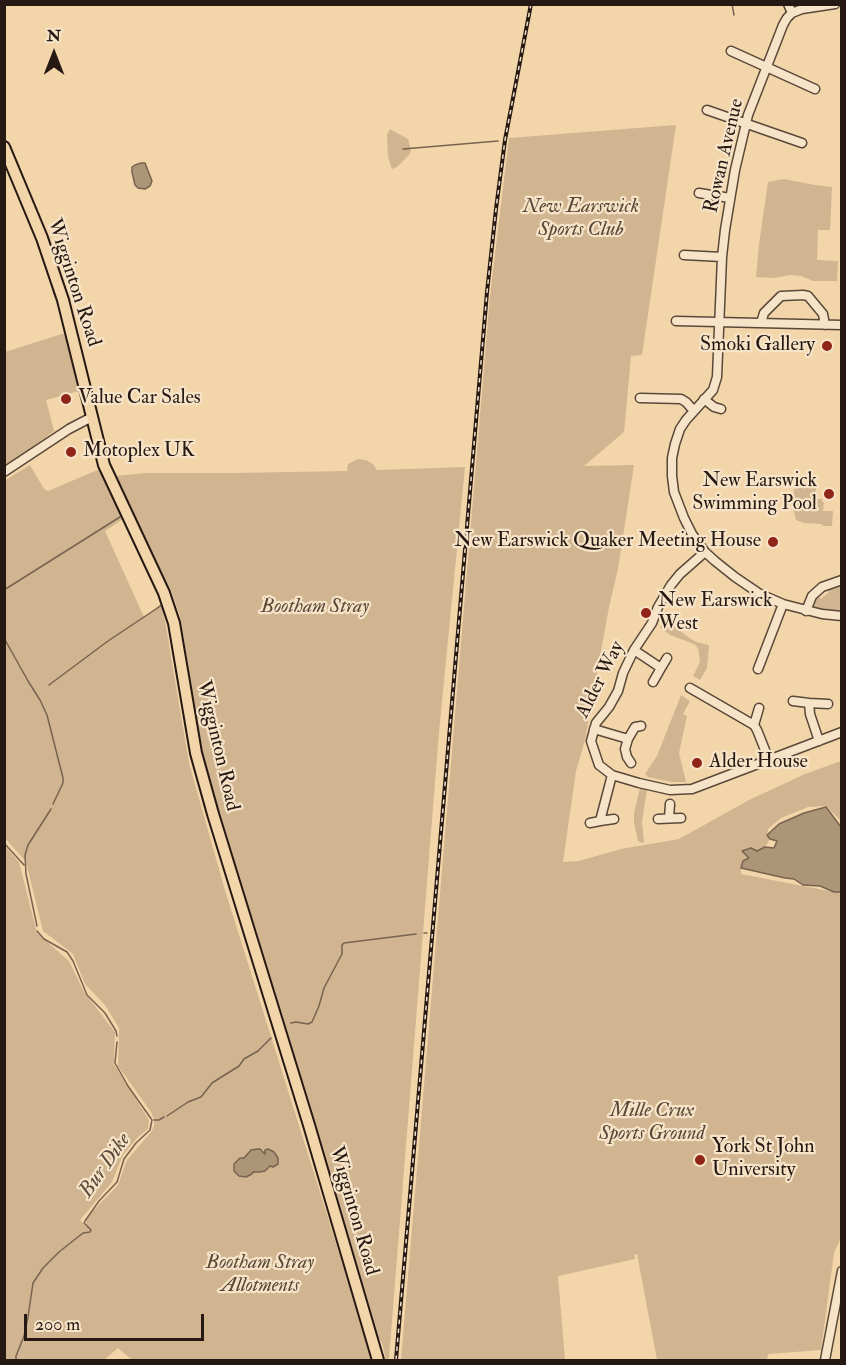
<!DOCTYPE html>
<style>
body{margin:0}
#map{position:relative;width:846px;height:1365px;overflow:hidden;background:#f3d5aa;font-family:"IM FELL Double Pica",serif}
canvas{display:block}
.frame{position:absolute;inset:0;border:6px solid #261913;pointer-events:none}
.north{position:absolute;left:24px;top:24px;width:60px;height:60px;-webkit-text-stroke:4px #f7e4c8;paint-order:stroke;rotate:0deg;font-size:16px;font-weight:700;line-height:24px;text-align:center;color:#261913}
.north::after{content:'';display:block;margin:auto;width:21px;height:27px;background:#261913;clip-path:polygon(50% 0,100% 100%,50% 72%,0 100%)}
.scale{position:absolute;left:24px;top:1314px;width:180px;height:27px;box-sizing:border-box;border:3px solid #261913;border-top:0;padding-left:8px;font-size:18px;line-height:21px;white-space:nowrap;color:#261913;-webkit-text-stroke:4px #f7e4c8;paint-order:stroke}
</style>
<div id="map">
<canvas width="846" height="1365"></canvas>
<div class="frame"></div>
<div class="north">N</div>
<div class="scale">200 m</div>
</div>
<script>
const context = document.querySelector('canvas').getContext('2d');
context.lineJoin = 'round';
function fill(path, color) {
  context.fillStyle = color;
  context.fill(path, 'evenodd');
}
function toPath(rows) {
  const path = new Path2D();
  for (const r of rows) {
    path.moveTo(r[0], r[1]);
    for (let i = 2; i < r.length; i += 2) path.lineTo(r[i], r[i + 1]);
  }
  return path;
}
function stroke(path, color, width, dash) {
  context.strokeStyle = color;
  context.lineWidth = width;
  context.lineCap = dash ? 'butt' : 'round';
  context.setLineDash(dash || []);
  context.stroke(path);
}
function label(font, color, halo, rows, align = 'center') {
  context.font = font + ' "IM FELL Double Pica",serif';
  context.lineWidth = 4.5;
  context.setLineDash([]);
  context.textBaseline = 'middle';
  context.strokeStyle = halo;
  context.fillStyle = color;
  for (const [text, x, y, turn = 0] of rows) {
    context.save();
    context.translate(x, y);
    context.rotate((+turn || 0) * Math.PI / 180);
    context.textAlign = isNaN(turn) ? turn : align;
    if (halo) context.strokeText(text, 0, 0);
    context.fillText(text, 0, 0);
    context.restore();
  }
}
fill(toPath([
 [676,125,642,355,631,356,624,432,584,466,634,465,618,569,609,607,585,740,576,771,563,862,579,861,621,849,679,839,749,800,805,774,841,761,841,821,826,806,808,807,781,818,768,829,767,835,770,839,765,847,757,851,742,851,749,858,741,868,741,874,834,892,841,892,842,1235,834,1253,821,1350,768,1354,767,1360,657,1360,637,1254,634,1255,635,1259,558,1276,565,1360,401,1360,490,296,509,138],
 [390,129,408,139,411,150,409,155,397,167,392,169,388,157,387,135],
 [784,179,815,185,832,187,830,230,818,230,817,260,838,261,837,281,813,281,801,276,790,275,774,278,756,277,759,244,768,182],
 [65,333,79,391,46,400,54,431,5,468,5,352],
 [358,459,366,460,373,464,377,470,465,467,439,732,389,1358,386,1360,382,1343,378,1337,312,1122,204,763,180,617,172,593,114,476,147,473,233,473,347,471,348,464],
 [30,465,44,489,48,491,100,469,123,519,105,531,144,617,162,603,189,763,224,887,363,1329,371,1360,132,1360,118,1348,104,1360,5,1360,4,845,19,862,37,933,69,961,84,992,115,1032,114,1064,149,1120,148,1129,138,1137,123,1155,112,1182,80,1220,86,1227,86,1221,91,1213,118,1185,127,1160,151,1132,154,1126,154,1119,151,1112,118,1066,119,1028,105,1005,85,984,73,954,43,931,26,862,5,838,4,481],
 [816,487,815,499,822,499,822,502,824,502,823,511,833,511,832,526,824,526,821,524,804,523,796,520,793,507,794,489,798,488],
 [841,582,841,613,813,610,811,604,817,595,821,599,829,592,826,588],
 [666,610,674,624,685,635,696,642,709,645,707,668,700,680,693,676,700,662,698,648,694,644,670,635,660,627,664,619],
 [681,695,690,701,683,714,687,716,679,753,686,782,672,782,648,777,645,774,657,756],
 [640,788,647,789,642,822,644,842,642,843,638,841,634,823,634,813]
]), '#d0b590');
const water = toPath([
 [141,163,145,163,152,181,150,186,145,189,138,188,135,185,132,172,132,167,135,165,141,163],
 [826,807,841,827,841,892,834,892,820,886,803,885,794,879,785,878,741,868,743,861,749,858,742,851,751,848,757,851,765,847,774,848,777,841,770,839,767,835,779,824,804,813,826,807],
 [258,1149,260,1149,265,1154,265,1150,268,1149,274,1152,278,1158,278,1164,273,1167,270,1166,265,1171,259,1172,253,1172,252,1174,246,1177,239,1176,234,1171,234,1164,240,1158,244,1158,251,1150,258,1149]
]);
fill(water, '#ad9577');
stroke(water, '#77634f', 1.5);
stroke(toPath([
 [732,4,734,15],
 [403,149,498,141],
 [47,269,55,296],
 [4,590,120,517],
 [4,638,28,681,40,700,47,715,63,778,63,783,53,804],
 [49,685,108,641,162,605],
 [4,843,24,865],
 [37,926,26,874,25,855,28,845,51,809],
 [37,931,44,939,67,952,73,961,87,995,105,1013,116,1031,117,1036],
 [424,933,427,933],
 [291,1023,296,1022,308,1024,312,1022,319,1006,324,988,342,954,342,945,344,943,416,934],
 [167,1116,188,1102,201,1097,212,1083,239,1066,244,1059,258,1051,271,1038],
 [154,1120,159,1120,164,1117],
 [16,1360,16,1356,24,1336,28,1317,33,1283,43,1268,59,1252,83,1233,90,1232,91,1230,84,1223,85,1221,99,1201,117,1182,124,1159,136,1143,150,1130,152,1120,128,1086,115,1063,117,1042]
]), '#77634f', 1.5);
const minor = toPath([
 [788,4,792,13],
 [835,4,802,9,792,13,787,18,783,25,748,115,735,170,725,230,722,257,717,377,713,390,686,420,680,429,675,444,672,458,672,476,674,492,684,518,692,534,705,552,715,561,735,577,760,594,783,604,822,614,842,616],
 [731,51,815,89],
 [707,110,802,143],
 [699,193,730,198],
 [684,255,722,257],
 [676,321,842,325],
 [761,323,764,313,781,296,803,295,808,296,823,314,825,325],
 [640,398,681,399,686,402,694,411],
 [704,399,714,407,721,409],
 [4,472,69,429,92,417],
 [705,552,680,574,671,585,658,607,652,623,634,650,623,673,618,691,609,707,596,723,591,741,599,765,612,775,639,783,670,790,692,789,842,732],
 [806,611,812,596,822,587,842,580],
 [634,650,661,668,653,682],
 [661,668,667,658],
 [758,669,783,604],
 [690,688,754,725,757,730,769,760],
 [793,701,809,703],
 [754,725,759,708],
 [594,729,628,739,635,727,641,726],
 [628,739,625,749,627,757,631,763],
 [819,741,810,714,809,703,828,704],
 [669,818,670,804],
 [658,819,681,818],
 [600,821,614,819],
 [590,823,600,821,612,775],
 [825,1360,842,1271]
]);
const major = toPath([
 [4,147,42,238,63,300,104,465,164,593,174,623,196,753,213,814,309,1125,378,1360]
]);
stroke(minor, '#594839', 11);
stroke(major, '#261913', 14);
stroke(minor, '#f7e4c8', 8);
stroke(major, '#f3d5aa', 10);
const rail = toPath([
 [396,1360,487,292,496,209,505,140,531,4]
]);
stroke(rail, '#261913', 4);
stroke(rail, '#f7e4c8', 1.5, [4.5]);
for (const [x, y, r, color] of [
 [827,346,6,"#8f2418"],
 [66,399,6,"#8f2418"],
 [71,452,6,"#8f2418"],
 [829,494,6,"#8f2418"],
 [773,542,6,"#8f2418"],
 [646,613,6,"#8f2418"],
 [697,763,6,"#8f2418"],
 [700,1160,6,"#8f2418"]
]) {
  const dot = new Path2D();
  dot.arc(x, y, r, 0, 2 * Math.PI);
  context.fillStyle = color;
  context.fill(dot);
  stroke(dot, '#f7e4c8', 2);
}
label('20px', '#261913', '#f7e4c8', [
 ["Rowan Avenue",725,156,-77],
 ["Wigginton Road",73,283,72],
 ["Alder Way",601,680,-63],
 ["Wigginton Road",217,746,77],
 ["Wigginton Road",353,1211,74]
]);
label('italic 20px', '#594838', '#f7e4c8', [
 ["New Earswick",581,208],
 ["Sports Club",581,231],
 ["Bootham Stray",315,608],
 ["Mille Crux",652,1112],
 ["Sports Ground",652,1135],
 ["Bootham Stray",260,1264],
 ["Allotments",260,1287]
]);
label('20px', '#261913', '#f7e4c8', [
 ["Smoki Gallery",815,346,"right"],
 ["Value Car Sales",78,399],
 ["Motoplex UK",83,452],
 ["New Earswick",817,482,"right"],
 ["Swimming Pool",817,505,"right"],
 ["New Earswick Quaker Meeting House",761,542,"right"],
 ["New Earswick",658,602],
 ["West",658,625],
 ["Alder House",709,763],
 ["York St John",712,1148],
 ["University",712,1171]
], 'left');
label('italic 21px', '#5c4b3b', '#f7e4c8', [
 ["Bur Dike",106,1166,-55]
]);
</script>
